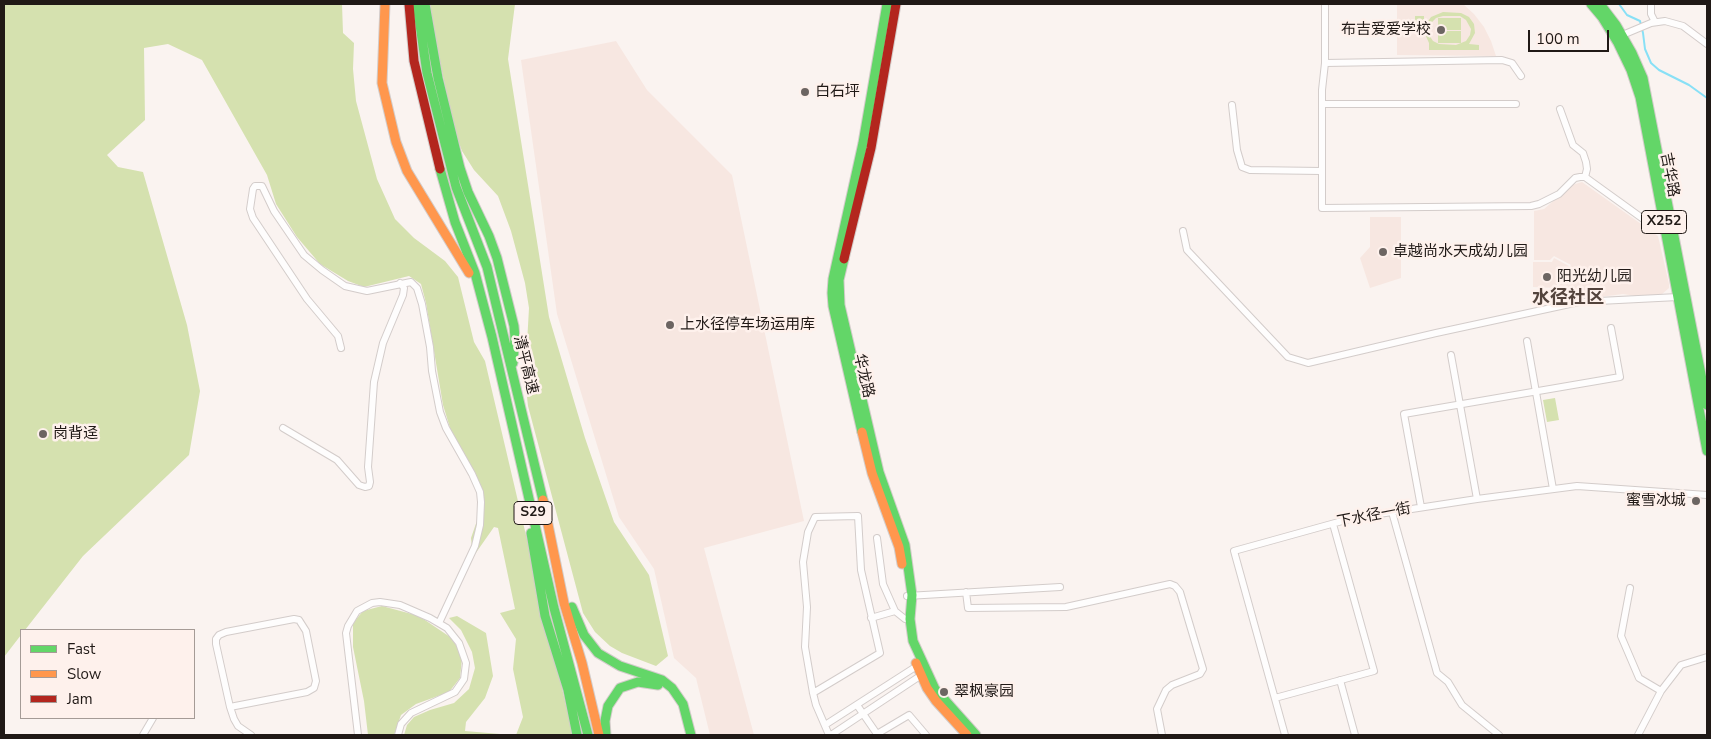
<!DOCTYPE html>
<meta charset="utf-8">
<style>
body{margin:0}
#map{position:relative;width:1711px;height:739px;overflow:hidden;background:#faf3f0;font-family:"Nunito Sans",sans-serif}
canvas{display:block}
.frame{position:absolute;inset:0;border:5px solid #201916;pointer-events:none}
.legend{position:absolute;left:20px;top:629px;width:175px;height:90px;box-sizing:border-box;background:#fef1ec;border:1px solid #a59b96;margin:0;padding:6px 9px;list-style:none;font-size:15px;color:#201916}
.legend li{display:flex;align-items:center;gap:10px;height:25px}
.legend b{width:25px;border:1px solid #a59b96}
.scale{position:absolute;left:1528px;top:30px;width:81px;height:22px;box-sizing:border-box;border:2px solid #201916;border-top:0;padding-left:6px;font-size:15px;line-height:18px;white-space:nowrap;color:#201916;-webkit-text-stroke:4px #fef1ec;paint-order:stroke}
</style>
<div id="map">
<canvas width="1711" height="739"></canvas>
<div class="frame"></div>
<ul class="legend">
<li><b style="height:6px;background:#63d668"></b>Fast</li>
<li><b style="height:6px;background:#ff974d"></b>Slow</li>
<li><b style="height:6px;background:#b3261e"></b>Jam</li>
</ul>
<div class="scale">100 m</div>
</div>
<script>
const context = document.querySelector('canvas').getContext('2d');
context.lineJoin = 'round';
function fill(path, color) {
  context.fillStyle = color;
  context.fill(path, 'evenodd');
}
function toPath(rows) {
  const path = new Path2D();
  for (const r of rows) {
    path.moveTo(r[0], r[1]);
    for (let i = 2; i < r.length; i += 2) path.lineTo(r[i], r[i + 1]);
  }
  return path;
}
function stroke(path, color, width, dash) {
  context.strokeStyle = color;
  context.lineWidth = width;
  context.lineCap = dash ? 'butt' : 'round';
  context.setLineDash(dash || []);
  context.stroke(path);
}
function label(font, color, halo, rows, align = 'center') {
  context.font = font + ' "Nunito Sans","Noto Sans SC",sans-serif';
  context.lineWidth = 5;
  context.setLineDash([]);
  context.textBaseline = 'middle';
  context.strokeStyle = halo;
  context.fillStyle = color;
  for (const [text, x, y, turn = 0] of rows) {
    context.save();
    context.translate(x, y);
    context.rotate((+turn || 0) * Math.PI / 180);
    context.textAlign = isNaN(turn) ? turn : align;
    if (halo) context.strokeText(text, 0, 0);
    context.fillText(text, 0, 0);
    context.restore();
  }
}
fill(toPath([
 [1397,4,1463,4,1474,14,1484,27,1491,41,1496,56,1397,55],
 [616,41,647,90,732,175,804,521,704,548,754,735,710,735,696,678,674,658,654,569,619,517,557,314,521,60],
 [1582,182,1658,236,1669,284,1669,288,1661,295,1642,297,1623,294,1600,297,1557,289,1571,265,1554,256,1550,260,1534,260,1534,211,1544,209,1572,185],
 [1370,217,1401,217,1401,278,1370,288,1360,258,1370,247],
 [1554,258,1569,266,1555,288,1533,287,1533,262,1552,262]
]), '#f7e7e1');
fill(toPath([
 [4,4,342,4,343,33,354,43,353,69,356,101,377,179,395,219,414,238,445,261,458,277,474,342,485,361,573,735,516,735,523,717,513,669,516,639,500,613,515,609,498,528,494,527,473,557,471,538,480,512,482,493,451,431,443,405,426,303,421,284,409,276,364,287,348,281,320,264,297,237,276,204,267,175,202,60,168,44,144,48,145,120,107,155,118,167,143,172,187,325,200,391,189,455,83,556,25,630,21,630,21,635,4,657],
 [428,4,515,4,508,59,549,317,585,438,614,522,649,575,668,656,656,666,622,653,610,646,595,632,583,613,528,406,525,379,529,308,525,283,511,231,498,196,474,170,462,151,454,129],
 [1443,12,1461,13,1469,17,1474,24,1475,33,1469,44,1479,45,1479,50,1429,50,1429,43,1425,34,1415,34,1415,16,1424,16,1424,27,1431,17],
 [1443,16,1460,16,1466,20,1471,29,1470,35,1466,41,1456,45,1439,44,1433,41,1429,35,1429,25,1436,18],
 [1438,18,1461,18,1461,30,1438,30],
 [1438,31,1461,31,1461,43,1438,43],
 [1555,398,1559,420,1547,422,1543,400],
 [382,606,419,616,453,639,462,658,460,678,449,692,416,704,401,715,394,735,368,735,364,701,353,647,353,623,363,611],
 [457,616,486,633,493,676,485,698,466,722,465,731,512,735,404,735,407,725,414,717,430,710,454,703,469,689,475,668,472,652,461,630,449,618]
]), '#d5e1af');
stroke(toPath([
 [1619,4,1627,15,1640,21,1643,33,1645,49,1651,63,1659,70,1689,85,1707,98]
]), '#88e0f6', 2);
const street = toPath([
 [1325,4,1325,63,1322,90,1322,208,1531,206,1539,204,1559,194,1575,178,1580,177,1585,177,1646,221,1666,228],
 [1651,4,1651,14,1655,22],
 [1620,36,1651,23,1665,21,1683,26,1707,44],
 [1325,63,1502,60,1512,63,1521,76],
 [1322,104,1516,104],
 [1232,105,1237,150,1242,167,1250,170,1321,171],
 [1560,109,1573,145,1583,153,1586,162,1587,169,1585,177],
 [1183,231,1187,250,1288,357,1308,363,1436,333,1579,302,1678,297],
 [1527,341,1553,489],
 [341,348,338,336,307,299,253,218,250,209,253,189,255,186,262,186,274,211,304,255,322,270,345,286,367,291,411,282,417,288,422,304,430,347,432,371,440,412,446,428,472,474,480,492,481,502,480,525,475,546,439,623],
 [1451,355,1477,499],
 [283,428,337,460,359,485,365,487,369,486,370,482,368,467,374,382,383,343,403,295,404,288,400,283],
 [1421,507,1404,414,1620,377,1611,328],
 [1392,512,1437,673,1448,682,1462,705,1499,735],
 [877,538,883,584,895,611],
 [1630,588,1621,636,1639,678,1661,691],
 [966,592,968,608,1066,607,1170,584,1175,586,1180,592,1203,669,1200,674,1172,685,1166,690,1157,709,1162,735],
 [907,596,1060,587],
 [871,618,895,611,905,619,910,619],
 [1340,680,1355,735],
 [813,693,880,653,861,570,858,516,815,517,808,532,803,562,807,607,805,647,813,693,816,705,829,735],
 [1275,698,1374,671,1333,524],
 [857,705,877,734,909,715,926,735],
 [230,707,307,692,314,688,316,681,306,631,299,620,294,619,226,632,219,635,216,639,216,644,230,707,234,719,238,726,251,735],
 [825,725,920,664],
 [143,735,153,718],
 [358,735,346,633,348,626,357,611,372,603,380,602,400,605,430,618,447,628,459,643,466,663,464,679,455,692,411,713,401,724,398,735],
 [831,735,923,674],
 [1285,735,1234,551,1353,518,1477,499,1577,486,1707,495],
 [1638,735,1661,691,1681,665,1707,657]
]);
const fast = toPath([
 [417,4,427,73,456,187,487,267,543,500],
 [425,4,438,78,460,168,468,192,489,236,497,258,514,326,515,338,513,363],
 [1591,4,1602,17,1618,43,1631,70,1640,97,1707,451],
 [1600,4,1616,25,1632,53,1643,78,1707,405],
 [440,169,455,222,475,273,492,337,554,608,588,735],
 [844,259,839,280,840,305,879,472,905,545,912,595,910,619,913,641,935,689,976,735],
 [862,432,833,306,832,293,833,279,863,143,887,4],
 [531,533,545,616,568,690,577,735],
 [572,607,584,635,598,653,620,666,662,680,672,688,683,704,691,735],
 [606,735,605,721,608,706,620,688,638,682,658,685]
]);
const slow = toPath([
 [385,4,382,83,396,142,407,171,469,273],
 [862,432,872,473,899,547,902,564],
 [543,500,564,603,582,663,599,735],
 [916,663,927,688,936,701,967,735]
]);
const jam = toPath([
 [409,4,414,61,440,169],
 [844,259,871,148,896,4]
]);
stroke(street, '#d3ccca', 8);
stroke(fast, '#d3ccca', 11);
stroke(slow, '#d3ccca', 11);
stroke(jam, '#d3ccca', 11);
stroke(street, '#fefdfd', 6);
stroke(fast, '#63d668', 9);
stroke(slow, '#ff974d', 9);
stroke(jam, '#b3261e', 9);
for (const [x, y, r, color] of [
 [1441,30,5,"#6c6562"],
 [805,92,5,"#6c6562"],
 [1383,252,5,"#6c6562"],
 [1547,277,5,"#6c6562"],
 [670,325,5,"#6c6562"],
 [43,434,5,"#6c6562"],
 [1696,501,5,"#6c6562"],
 [944,692,5,"#6c6562"]
]) {
  const dot = new Path2D();
  dot.arc(x, y, r, 0, 2 * Math.PI);
  context.fillStyle = color;
  context.fill(dot);
  stroke(dot, '#fef1ec', 2);
}
for (const [x, y, w] of [
 [1664,222,45],
 [533,513,38]
]) {
  const box = new Path2D();
  box.roundRect(x - w / 2, y - 11.5, w, 23, 4);
  context.fillStyle = '#fef1ec';
  context.fill(box);
  stroke(box, '#201916', 1);
}
label('bold 14px', '#201916', null, [
 ["X252",1664,222],
 ["S29",533,513]
]);
label('15px', '#201916', '#fef1ec', [
 ["布吉爱爱学校",1431,30,"right"],
 ["白石坪",815,92],
 ["卓越尚水天成幼儿园",1393,252],
 ["阳光幼儿园",1557,277],
 ["上水径停车场运用库",680,325],
 ["岗背迳",53,434],
 ["蜜雪冰城",1686,501,"right"],
 ["翠枫豪园",954,692]
], 'left');
label('15px', '#201916', '#fef1ec', [
 ["吉华路",1669,175,79],
 ["清平高速",525,365,76],
 ["华龙路",863,376,77],
 ["下水径一街",1374,516,-11]
]);
label('bold 18px', '#53433c', '#fef1ec', [
 ["水径社区",1568,299]
]);
</script>
